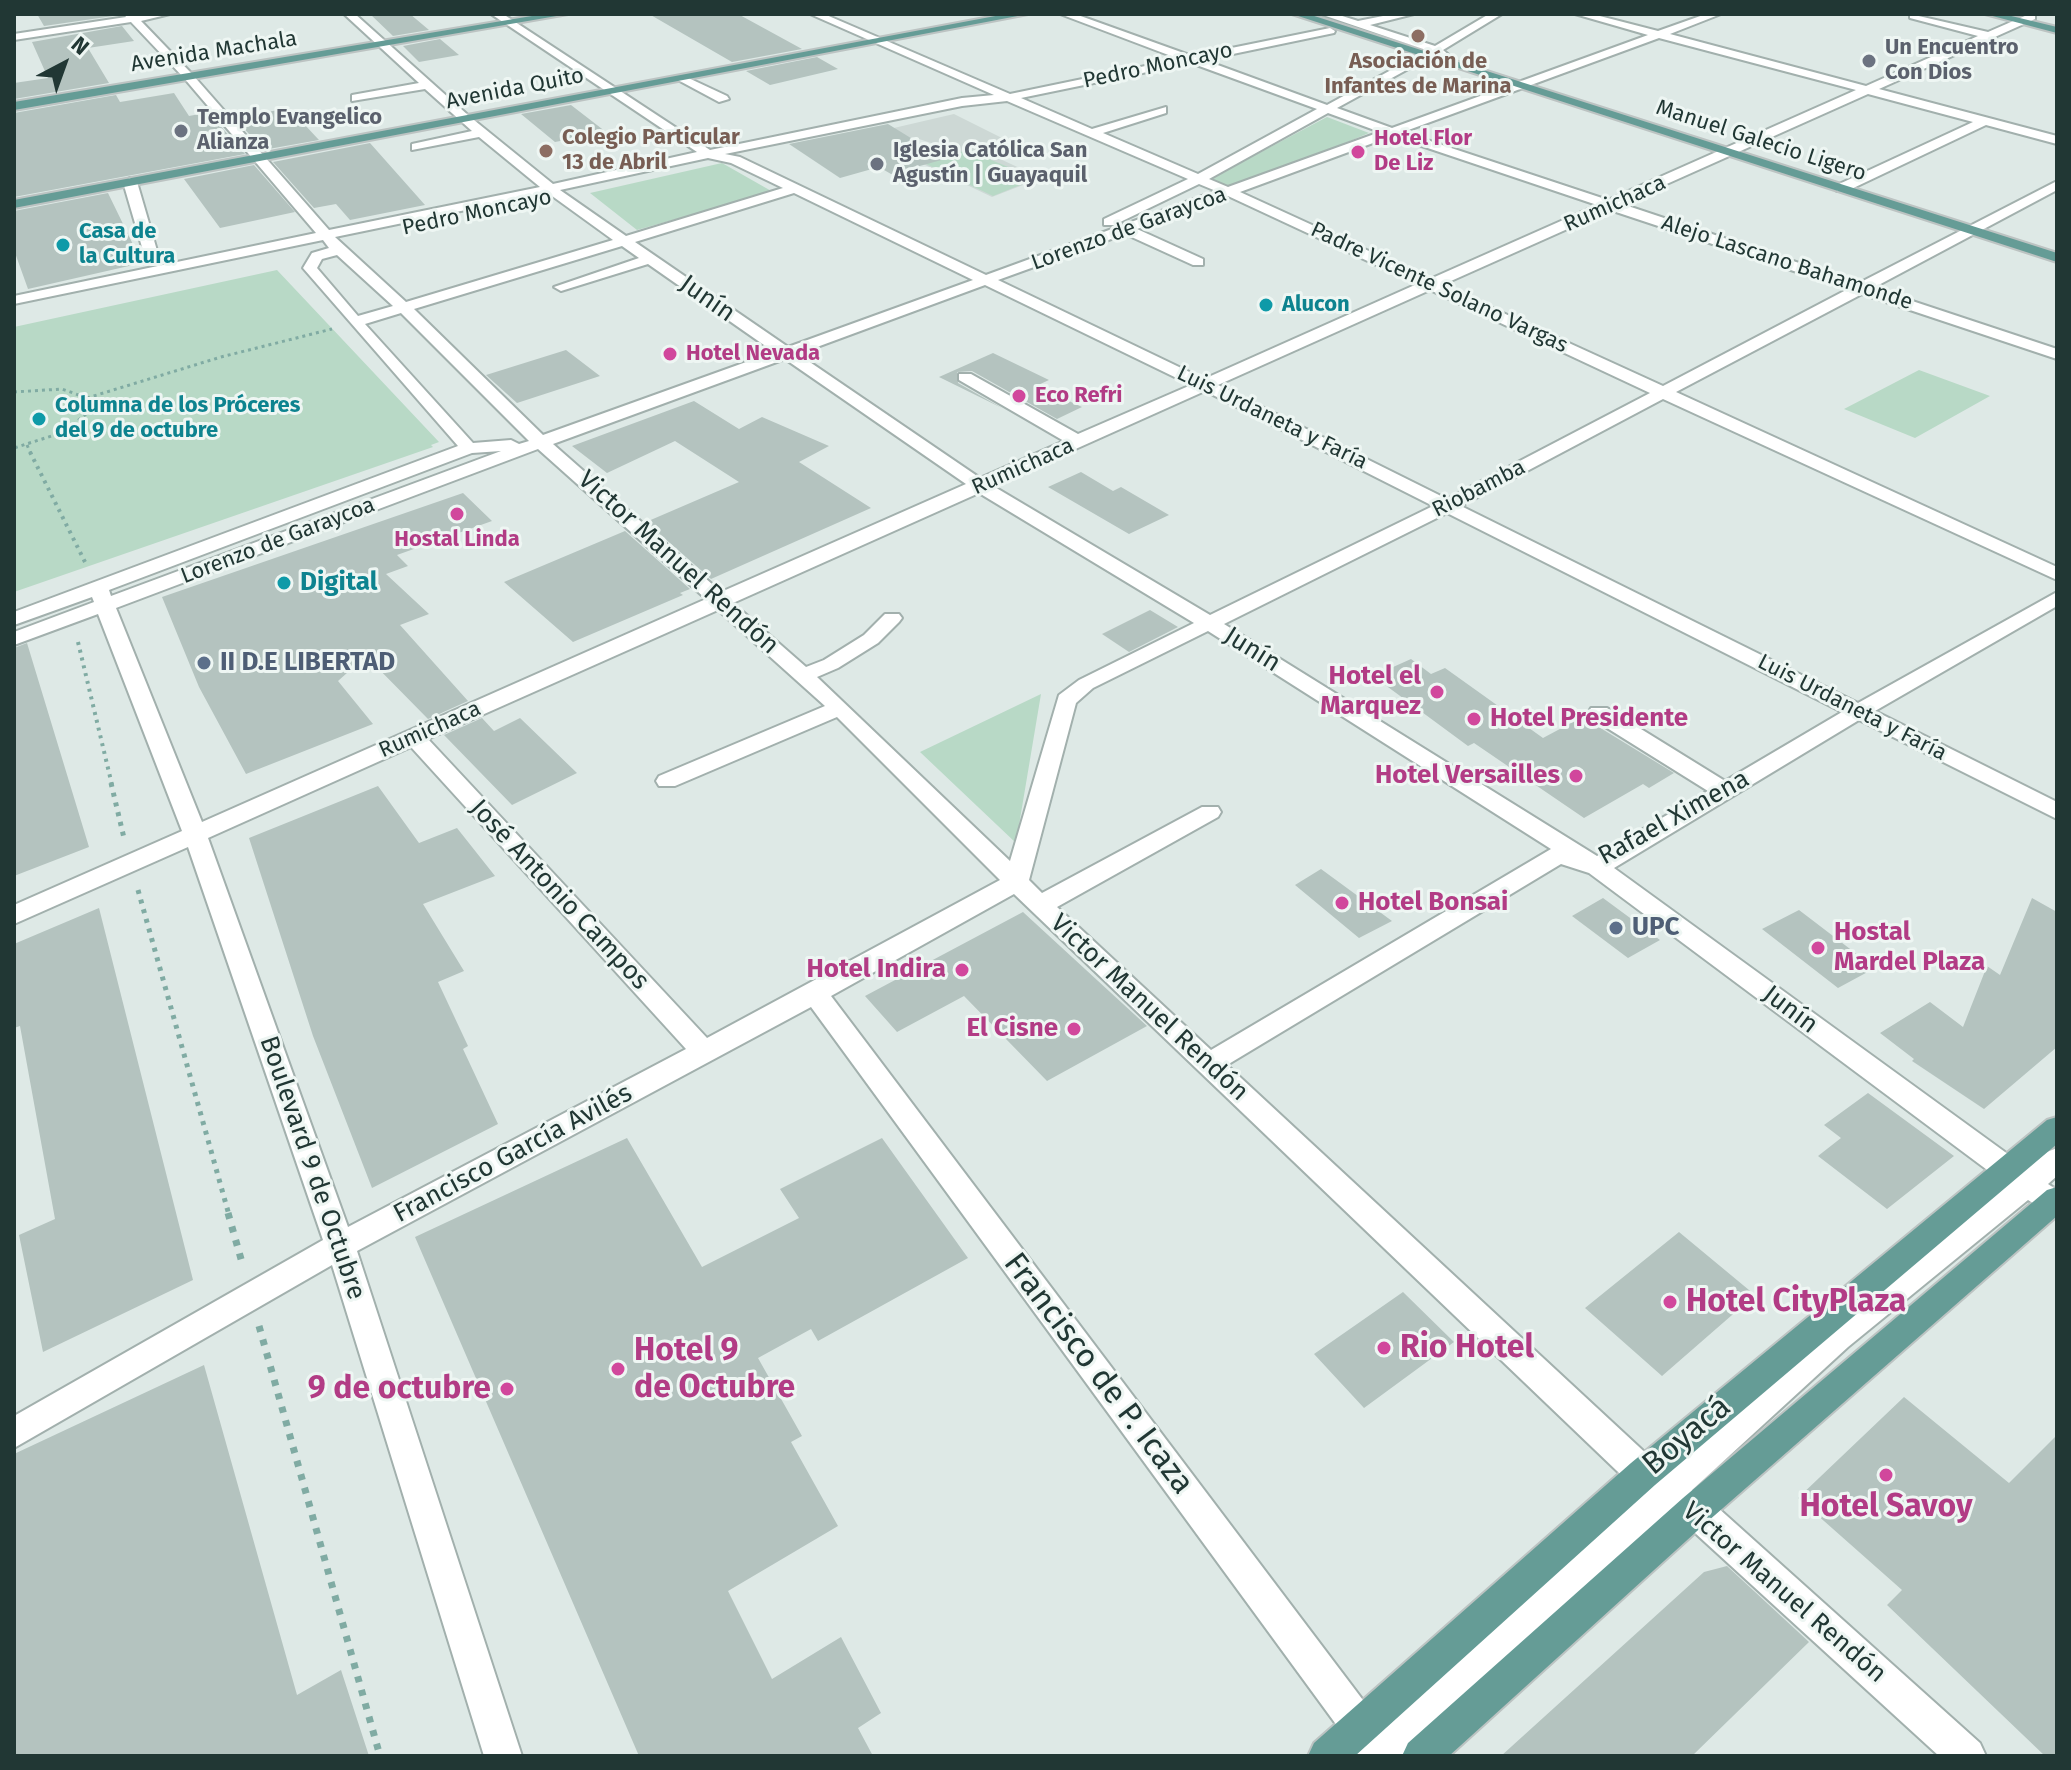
<!DOCTYPE html>
<meta charset="utf-8">
<style>
body{margin:0}
#map{position:relative;width:2071px;height:1770px;overflow:hidden;background:#dee9e6;font-family:"Fira Sans",sans-serif}
canvas{display:block}
.frame{position:absolute;inset:0;border:16px solid #213734;pointer-events:none}
.north{position:absolute;left:24px;top:24px;width:80px;height:80px;-webkit-text-stroke:6px #eef6f3;paint-order:stroke;rotate:41deg;font-size:22px;font-weight:700;line-height:32px;text-align:center;color:#213734}
.north::after{content:'';display:block;margin:auto;width:28px;height:36px;background:#213734;clip-path:polygon(50% 0,100% 100%,50% 72%,0 100%)}
</style>
<div id="map">
<canvas width="2071" height="1770"></canvas>
<div class="frame"></div>
<div class="north">N</div>
</div>
<script>
const context = document.querySelector('canvas').getContext('2d');
context.lineJoin = 'round';
function fill(path, color) {
  context.fillStyle = color;
  context.fill(path, 'evenodd');
}
function toPath(rows) {
  const path = new Path2D();
  for (const r of rows) {
    path.moveTo(r[0], r[1]);
    for (let i = 2; i < r.length; i += 2) path.lineTo(r[i], r[i + 1]);
  }
  return path;
}
function stroke(path, color, width, dash) {
  context.strokeStyle = color;
  context.lineWidth = width;
  context.lineCap = dash ? 'butt' : 'round';
  context.setLineDash(dash || []);
  context.stroke(path);
}
function label(font, color, halo, rows, align = 'center') {
  context.font = font + ' "Fira Sans",sans-serif';
  context.lineWidth = 6;
  context.setLineDash([]);
  context.textBaseline = 'middle';
  context.strokeStyle = halo;
  context.fillStyle = color;
  for (const [text, x, y, turn = 0] of rows) {
    context.save();
    context.translate(x, y);
    context.rotate((+turn || 0) * Math.PI / 180);
    context.textAlign = isNaN(turn) ? turn : align;
    if (halo) context.strokeText(text, 0, 0);
    context.fillText(text, 0, 0);
    context.restore();
  }
}
fill(toPath([
 [954,114,1012,143,983,151,1041,178,992,197,921,163,955,151,916,138,855,137]
]), '#cdd8d5');
fill(toPath([
 [1327,117,1369,133,1235,189,1210,179],
 [967,150,1013,169,1035,179,993,196,924,163],
 [722,163,773,192,637,230,590,193],
 [277,270,439,442,431,445,433,447,14,592,14,327],
 [1919,370,1990,396,1915,438,1844,409],
 [1041,694,1016,843,920,752]
]), '#b8d9c6');
fill(toPath([
 [37,14,111,14,113,16,44,26],
 [370,14,410,14,429,30,393,36],
 [649,14,738,14,802,49,732,62],
 [122,26,134,41,88,48,109,83,14,99,14,83,48,78,32,42],
 [440,39,459,55,419,62,403,46],
 [817,57,838,69,770,85,746,71],
 [174,93,189,116,205,113,212,122,217,122,245,154,14,197,14,113,116,95,120,102],
 [571,105,606,132,555,142,521,114],
 [289,108,319,140,263,150,235,118],
 [888,124,945,159,891,174,879,167,840,178,789,144],
 [370,143,425,205,350,220,336,204,314,208,273,162],
 [254,165,295,212,220,228,184,179],
 [108,193,142,263,28,289,14,250,14,211],
 [566,350,600,376,517,403,486,375],
 [993,353,1049,380,1036,386,1082,407,1057,419,972,371,957,372,958,383,1002,408,939,377],
 [694,401,739,429,762,417,829,446,799,462,871,508,711,579,646,522,739,482,675,441,607,473,572,446],
 [1081,472,1113,491,1121,487,1169,515,1129,534,1048,487],
 [463,493,492,521,397,555,408,566,386,574,429,614,400,625,468,701,428,719,366,656,338,681,373,724,246,774,199,687,162,597],
 [625,531,690,589,680,593,683,595,573,642,504,582],
 [1150,610,1178,627,1129,652,1102,634],
 [27,643,89,847,14,876,14,648],
 [1411,659,1431,674,1445,668,1543,738,1586,715,1589,721,1674,773,1649,788,1643,784,1584,818,1474,743,1468,746,1373,676],
 [482,718,494,731,520,718,577,773,512,805,444,735],
 [378,786,419,843,457,828,495,876,423,904,464,971,438,982,468,1046,463,1049,498,1124,372,1188,313,1036,249,838],
 [1321,869,1392,921,1359,938,1295,885],
 [1603,898,1660,940,1628,958,1572,916],
 [2032,898,2057,912,2057,1047,1984,1109,1912,1061,1914,1059,1880,1033,1930,1002,1963,1027,1987,966,2000,975],
 [99,908,193,1280,43,1352,19,1235,55,1219,20,1026,14,1028,14,944],
 [1799,910,1875,968,1838,988,1762,929],
 [1023,912,1147,1026,1047,1081,964,996,897,1032,865,996],
 [1868,1093,1954,1156,1887,1209,1818,1156,1841,1138,1824,1125],
 [627,1138,702,1267,799,1218,780,1189,882,1138,968,1258,818,1341,811,1329,758,1358,802,1436,791,1442,838,1526,728,1591,772,1679,841,1637,881,1713,858,1728,873,1756,639,1756,415,1237],
 [1679,1232,1755,1295,1662,1376,1585,1308],
 [1403,1292,1454,1342,1364,1408,1314,1354],
 [204,1365,297,1695,341,1670,369,1756,14,1756,14,1454],
 [1904,1397,2009,1483,2057,1435,2057,1756,2045,1756,1887,1605,1902,1590,1798,1498],
 [1727,1566,1809,1642,1692,1756,1501,1756,1704,1572]
]), '#b4c3bf');
const minor = toPath([
 [124,14,170,14,141,21,192,74,329,230,540,187,479,137,412,150,412,144,472,131,425,89,352,101,352,95,419,83,344,14,355,14,469,116,553,184,697,152,491,14,503,14,710,150,962,98,994,95,810,14,824,14,1010,94,1179,59,1060,14,1075,14,1192,56,1330,28,1335,31,1334,33,1204,60,1327,105,1413,58,1421,58,1421,62,1337,108,1392,128,1648,35,1575,14,1592,14,1658,31,1706,14,1721,14,1670,34,1866,86,1978,36,1910,18,1910,14,1988,32,2027,15,2035,15,2035,19,1879,89,2057,136,2057,144,1986,125,1847,191,1837,191,1837,185,1973,122,1868,94,1622,204,1859,283,2057,181,2057,190,1873,288,2057,349,2057,359,1862,294,1676,392,2057,567,2057,580,1663,399,1461,506,1858,703,2057,592,2057,606,1875,711,2057,802,2057,819,1859,720,1614,868,2027,1168,2047,1152,2057,1148,2057,1176,2048,1184,2057,1190,2057,1218,2028,1200,1848,1347,1692,1490,1707,1498,1980,1743,1986,1756,1939,1756,1683,1522,1667,1513,1402,1756,1355,1756,1357,1753,811,1007,357,1251,522,1756,484,1756,332,1265,14,1448,14,1416,323,1240,188,847,14,924,14,905,182,831,98,614,14,645,14,632,94,602,92,597,14,625,14,612,458,446,303,268,312,253,329,248,323,240,14,304,14,296,316,233,184,78,131,22,14,40,14,34,126,17,124,14],
 [1659,38,1856,90,1608,200,1403,132,1659,38],
 [1191,63,1317,109,1198,174,1103,133,1166,113,1166,107,1092,129,1021,98,1191,63],
 [1007,101,1188,179,1104,219,1104,225,1114,225,1199,184,1216,191,986,275,740,157,725,154,962,106,1007,101],
 [1328,113,1380,132,1228,187,1209,179,1328,113],
 [1392,136,1597,205,1430,279,1240,192,1392,136],
 [708,158,731,163,783,188,626,236,560,190,708,158],
 [548,193,613,240,406,302,335,237,548,193],
 [794,193,973,280,788,347,635,242,794,193],
 [1228,196,1417,284,1204,379,998,280,1125,234,1193,265,1203,265,1203,259,1137,229,1228,196],
 [1610,210,1848,289,1663,386,1442,285,1610,210],
 [622,246,639,258,554,287,561,291,648,264,774,352,543,435,414,309,622,246],
 [337,255,393,306,358,316,317,268,322,259,337,255],
 [985,285,1191,385,1078,434,971,374,959,374,959,380,1064,441,980,478,798,354,985,285],
 [1430,290,1650,393,1447,499,1218,385,1430,290],
 [401,313,529,441,519,444,511,440,473,443,365,324,401,313],
 [785,359,966,484,721,592,553,444,785,359],
 [1205,391,1433,506,1210,615,993,486,1205,391],
 [538,449,706,599,202,822,116,608,538,449],
 [501,451,111,596,109,590,472,453,501,451],
 [979,493,1194,623,1079,680,1059,695,1010,861,817,677,838,668,878,643,899,622,902,618,899,614,885,614,864,635,824,660,806,667,733,603,979,493],
 [1447,513,1842,712,1725,781,1607,708,1591,708,1588,713,1591,718,1708,791,1597,856,1224,624,1447,513],
 [718,610,825,706,659,776,656,781,659,786,675,786,837,717,1000,880,707,1038,428,739,718,610],
 [1208,631,1551,849,1211,1050,1057,907,1218,817,1221,812,1218,807,1202,807,1042,893,1029,880,1076,703,1093,688,1208,631],
 [411,747,686,1049,348,1227,208,838,411,747],
 [1561,864,1589,873,2006,1184,1826,1327,1665,1471,1227,1065,1561,864],
 [1014,894,1640,1493,1381,1724,831,996,1014,894],
 [1320,14,1336,14,1358,21,1393,14,1414,14,1370,25,1435,46,1489,14,1502,14,1443,50,1458,63,1452,66,1432,52,1320,14],
 [682,75,727,96,729,99,719,102,678,80,676,78,682,75],
 [130,178,137,182,158,254,156,257,151,258,144,254,123,182,130,178]
]);
const major = toPath([
 [544,14,568,14,14,110,14,102,544,14],
 [1006,14,1028,14,14,208,14,200,1006,14],
 [1292,14,1308,14,2057,253,2057,262,1292,14],
 [1985,14,2003,14,2057,27,2057,33,1985,14],
 [2057,1117,2057,1144,1655,1485,1355,1756,1308,1756,1314,1743,1631,1463,2047,1120,2057,1117],
 [2057,1187,2057,1216,1707,1522,1449,1756,1402,1756,1408,1743,1683,1498,2047,1190,2057,1187]
]);
stroke(minor, '#a2b0ad', 4);
stroke(major, '#bcc3c2', 4);
stroke(toPath([
 [14,392,62,389,87,398,88,405,86,414,64,432,14,448],
 [87,398,221,357,332,329],
 [27,445,31,454]
]), '#80aba3', 3, [3, 4]);
stroke(toPath([
 [30,452,87,566],
 [78,642,112,785]
]), '#80aba3', 4, [3, 5]);
stroke(toPath([
 [111,783,124,838],
 [138,890,229,1215]
]), '#80aba3', 5, [4, 6]);
stroke(toPath([
 [228,1213,243,1266],
 [259,1326,380,1756]
]), '#80aba3', 7, [6, 8]);
fill(minor, '#fff');
fill(major, '#659c96');
for (const [x, y, r, color] of [
 [1418,36,8,"#8d6e63"],
 [1869,61,8,"#6b7280"],
 [181,131,8,"#6b7280"],
 [546,151,8,"#8d6e63"],
 [1358,152,8,"#d1479c"],
 [877,164,8,"#6b7280"],
 [63,245,8,"#0f9aa8"],
 [1266,305,8,"#0f9aa8"],
 [670,354,8,"#d1479c"],
 [1019,396,8,"#d1479c"],
 [39,419,8,"#0f9aa8"],
 [457,514,8,"#d1479c"],
 [284,583,8,"#0f9aa8"],
 [204,663,8,"#5c6f8a"],
 [1437,692,8,"#d1479c"],
 [1474,719,8,"#d1479c"],
 [1576,776,8,"#d1479c"],
 [1342,903,8,"#d1479c"],
 [1616,928,8,"#5c6f8a"],
 [1818,948,8,"#d1479c"],
 [962,970,8,"#d1479c"],
 [1074,1029,8,"#d1479c"],
 [1670,1302,8,"#d1479c"],
 [1384,1348,8,"#d1479c"],
 [618,1369,8,"#d1479c"],
 [507,1389,8,"#d1479c"],
 [1886,1475,8,"#d1479c"]
]) {
  const dot = new Path2D();
  dot.arc(x, y, r, 0, 2 * Math.PI);
  context.fillStyle = color;
  context.fill(dot);
  stroke(dot, '#eef6f3', 3);
}
label('bold 22px', '#5b616d', '#eef6f3', [
 ["Un Encuentro",1885,48],
 ["Con Dios",1885,73],
 ["Templo Evangelico",197,118],
 ["Alianza",197,143],
 ["Iglesia Católica San",893,151],
 ["Agustín | Guayaquil",893,176]
], 'left');
label('22px', '#213734', '#eef6f3', [
 ["Avenida Machala",214,52,-9],
 ["Pedro Moncayo",1158,66,-12],
 ["Avenida Quito",515,89,-11],
 ["Manuel Galecio Ligero",1761,141,18],
 ["Rumichaca",1615,204,-24],
 ["Pedro Moncayo",477,213,-12],
 ["Lorenzo de Garaycoa",1129,229,-20],
 ["Alejo Lascano Bahamonde",1787,263,18],
 ["Padre Vicente Solano Vargas",1439,288,25],
 ["Luis Urdaneta y Faría",1272,418,26],
 ["Rumichaca",1023,467,-24],
 ["Riobamba",1479,489,-27],
 ["Lorenzo de Garaycoa",278,541,-21],
 ["Luis Urdaneta y Faría",1852,708,27],
 ["Rumichaca",430,730,-24]
]);
label('bold 22px', '#785e54', '#eef6f3', [
 ["Asociación de",1418,62],
 ["Infantes de Marina",1418,87],
 ["Colegio Particular",562,138,"left"],
 ["13 de Abril",562,163,"left"]
]);
label('bold 22px', '#b23c85', '#eef6f3', [
 ["Hotel Flor",1374,139],
 ["De Liz",1374,164],
 ["Hotel Nevada",686,354],
 ["Eco Refri",1035,396],
 ["Hostal Linda",457,540,"center"]
], 'left');
label('bold 22px', '#0d838f', '#eef6f3', [
 ["Casa de",79,232],
 ["la Cultura",79,257],
 ["Alucon",1282,305],
 ["Columna de los Próceres",55,406],
 ["del 9 de octubre",55,431]
], 'left');
label('26px', '#213734', '#eef6f3', [
 ["Junín",707,299,35],
 ["Victor Manuel Rendón",678,563,42],
 ["Junín",1252,650,32],
 ["Rafael Ximena",1674,818,-29],
 ["José Antonio Campos",559,895,47],
 ["Victor Manuel Rendón",1149,1008,43],
 ["Junín",1790,1010,37],
 ["Francisco García Avilés",513,1154,-28],
 ["Boulevard 9 de Octubre",312,1168,71],
 ["Victor Manuel Rendón",1784,1593,41]
]);
label('bold 26px', '#0d838f', '#eef6f3', [
 ["Digital",300,583]
], 'left');
label('bold 26px', '#4e5e75', '#eef6f3', [
 ["II D.E LIBERTAD",220,663],
 ["UPC",1632,928]
], 'left');
label('bold 26px', '#b23c85', '#eef6f3', [
 ["Hotel el",1421,677],
 ["Marquez",1421,707],
 ["Hotel Presidente",1490,719,"left"],
 ["Hotel Versailles",1560,776],
 ["Hotel Bonsai",1358,903,"left"],
 ["Hostal",1834,933,"left"],
 ["Mardel Plaza",1834,963,"left"],
 ["Hotel Indira",946,970],
 ["El Cisne",1058,1029]
], 'right');
label('bold 32px', '#b23c85', '#eef6f3', [
 ["Hotel CityPlaza",1686,1302],
 ["Rio Hotel",1400,1348],
 ["Hotel 9",634,1351],
 ["de Octubre",634,1388],
 ["9 de octubre",491,1389,"right"],
 ["Hotel Savoy",1886,1507,"center"]
], 'left');
label('32px', '#213734', '#eef6f3', [
 ["Francisco de P. Icaza",1098,1374,53],
 ["Boyacá",1687,1436,-40]
]);
</script>
